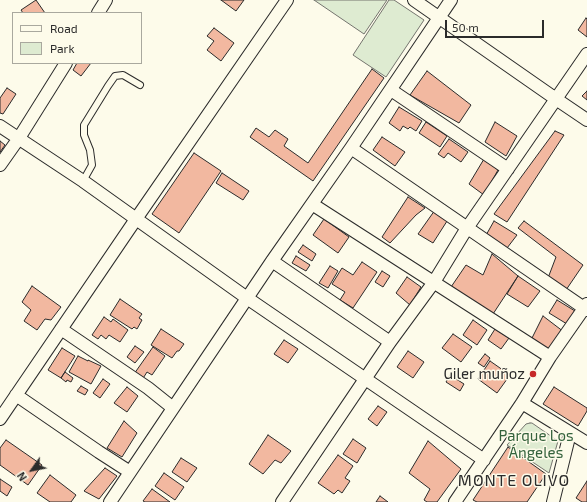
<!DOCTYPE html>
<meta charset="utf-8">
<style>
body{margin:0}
#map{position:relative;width:587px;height:502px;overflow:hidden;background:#fdfbea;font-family:"Exo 2",sans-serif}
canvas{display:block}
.legend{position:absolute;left:12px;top:12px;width:130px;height:52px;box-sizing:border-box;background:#fdfbea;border:1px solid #a9a89e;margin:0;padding:5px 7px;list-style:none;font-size:12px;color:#2b2b2b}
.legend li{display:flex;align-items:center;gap:8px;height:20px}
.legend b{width:20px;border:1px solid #a9a89e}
.north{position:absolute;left:12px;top:450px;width:40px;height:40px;-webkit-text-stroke:3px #fdfbea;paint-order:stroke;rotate:237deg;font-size:11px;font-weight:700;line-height:16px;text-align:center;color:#2b2b2b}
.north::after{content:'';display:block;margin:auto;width:14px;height:18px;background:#2b2b2b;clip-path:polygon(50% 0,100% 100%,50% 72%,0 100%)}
.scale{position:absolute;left:445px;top:20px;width:99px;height:18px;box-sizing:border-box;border:2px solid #2b2b2b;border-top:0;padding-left:5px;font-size:12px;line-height:14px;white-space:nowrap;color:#2b2b2b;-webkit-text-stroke:3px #fdfbea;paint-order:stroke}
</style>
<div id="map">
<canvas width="587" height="502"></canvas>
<ul class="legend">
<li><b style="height:5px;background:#fdfbea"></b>Road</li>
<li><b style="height:11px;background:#deebd1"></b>Park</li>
</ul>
<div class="north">N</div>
<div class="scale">50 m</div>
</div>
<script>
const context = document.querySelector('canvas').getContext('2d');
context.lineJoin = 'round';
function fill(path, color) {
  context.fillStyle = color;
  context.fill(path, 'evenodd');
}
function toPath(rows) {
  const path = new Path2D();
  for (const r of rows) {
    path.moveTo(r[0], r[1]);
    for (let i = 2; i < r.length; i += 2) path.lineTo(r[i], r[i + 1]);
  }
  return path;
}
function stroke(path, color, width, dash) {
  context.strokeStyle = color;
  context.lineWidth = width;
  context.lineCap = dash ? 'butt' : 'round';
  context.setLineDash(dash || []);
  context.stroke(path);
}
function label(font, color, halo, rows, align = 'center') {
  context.font = font + ' "Exo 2",sans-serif';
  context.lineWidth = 3;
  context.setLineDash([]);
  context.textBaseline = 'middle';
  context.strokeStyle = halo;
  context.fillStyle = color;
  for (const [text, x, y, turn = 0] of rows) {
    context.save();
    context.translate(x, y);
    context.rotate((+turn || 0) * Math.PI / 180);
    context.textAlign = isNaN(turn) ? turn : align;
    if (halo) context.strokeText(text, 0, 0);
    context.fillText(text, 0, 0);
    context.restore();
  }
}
const green = toPath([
 [314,0,387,0,364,34,314,0],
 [389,0,394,0,424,20,386,77,353,55,389,0],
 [530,423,532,423,558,441,549,473,507,445,526,424,530,423]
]);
fill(green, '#deebd1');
stroke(green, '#74746e', 1);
const building = toPath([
 [36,0,45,13,23,13,21,10,36,0],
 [221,0,244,0,236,11,221,0],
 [586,18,587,19,587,37,578,30,586,18],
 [214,28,234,43,221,61,207,50,214,41,207,36,214,28],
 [77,63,91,63,81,76,73,70,77,63],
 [372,69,384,78,313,181,250,137,256,128,269,137,275,130,288,139,284,146,308,163,372,69],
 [427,71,471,105,459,123,410,95,427,71],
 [7,88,16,94,3,114,0,113,0,98,7,88],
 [587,91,587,100,582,96,587,91],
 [399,107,422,121,416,131,410,127,408,129,403,126,400,131,389,123,399,107],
 [426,122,447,136,440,147,419,133,426,122],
 [495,122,517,136,506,156,485,142,495,122],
 [555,131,564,135,507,222,494,214,555,131],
 [382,137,405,152,395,166,373,150,382,137],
 [449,139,468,152,461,162,448,153,444,158,438,154,449,139],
 [0,141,5,145,0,152,0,141],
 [194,153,221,171,179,233,152,214,194,153],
 [484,159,498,170,484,195,469,184,484,159],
 [222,173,249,191,243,200,216,183,222,173],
 [408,197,425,208,416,215,390,243,382,237,408,197],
 [435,210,449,218,433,243,418,234,435,210],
 [324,219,349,237,338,253,313,235,324,219],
 [494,221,517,235,504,252,485,237,494,221],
 [524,221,583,265,566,290,548,278,556,257,518,228,524,221],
 [303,245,316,254,312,261,298,252,303,245],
 [492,254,518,276,493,314,451,287,466,265,483,275,492,254],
 [296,256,310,265,306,271,292,263,296,256],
 [362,262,377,272,353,308,340,300,345,292,332,284,342,268,353,275,362,262],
 [330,266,338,271,328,288,319,283,330,266],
 [382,271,390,276,383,287,375,282,382,271],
 [518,276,540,291,528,307,507,294,518,276],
 [407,277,421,287,410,305,396,293,407,277],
 [32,286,61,307,51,320,45,319,37,330,24,321,31,310,22,302,32,286],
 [120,299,142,314,139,318,142,320,137,329,134,327,132,329,110,315,120,299],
 [557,300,575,311,567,324,549,313,557,300],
 [543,316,564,332,551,351,532,338,543,316],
 [104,317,111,322,113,319,128,330,120,342,109,335,106,339,101,335,98,339,92,335,104,317],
 [473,320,487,330,477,345,463,335,473,320],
 [161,329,184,344,179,351,177,351,172,358,151,345,161,329],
 [495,329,509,338,501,349,488,340,495,329],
 [453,334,472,347,461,362,442,348,453,334],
 [284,340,298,349,288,363,274,354,284,340],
 [135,346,144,352,135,363,127,357,135,346],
 [153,347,165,356,152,375,147,372,142,380,134,374,153,347],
 [62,348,75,356,61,378,48,370,62,348],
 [408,351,424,362,413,378,397,367,408,351],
 [485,354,490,358,484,367,478,363,485,354],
 [78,356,88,361,88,360,101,366,91,384,69,372,78,356],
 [490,361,510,375,497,393,478,379,490,361],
 [65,372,73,378,71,382,67,380,66,382,61,378,65,372],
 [450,375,464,384,460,391,446,382,450,375],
 [103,379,110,384,100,398,93,393,103,379],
 [81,386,88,390,85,395,77,391,81,386],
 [127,387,138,396,127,412,114,403,127,387],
 [554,387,587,408,587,411,578,426,543,404,554,387],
 [378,406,387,412,377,426,368,419,378,406],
 [124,421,137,433,122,457,107,448,124,421],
 [268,435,291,451,281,463,275,460,263,474,249,464,268,435],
 [353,439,366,448,357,463,343,454,353,439],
 [6,440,42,465,28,485,0,465,0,448,6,440],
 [428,441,461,469,437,502,427,502,424,500,430,489,409,473,428,441],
 [508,447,546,474,527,502,477,502,473,500,508,447],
 [338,455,353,466,345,478,350,481,342,493,338,490,334,494,318,483,338,455],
 [181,458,197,468,187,482,172,472,181,458],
 [105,468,117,476,99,499,84,491,105,468],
 [164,473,184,487,175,500,155,486,164,473],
 [50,475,76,495,71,502,50,502,37,493,50,475],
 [0,479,12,487,7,496,0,491,0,479],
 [587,481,587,502,582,502,576,498,587,481],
 [152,489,170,502,145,502,143,501,152,489],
 [380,496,388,502,376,502,380,496]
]);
fill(building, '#f2b8a0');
stroke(building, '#2b2b2b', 1);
const service = toPath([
 [83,181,92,165,90,150,84,135,84,125,108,86,115,76,123,75,140,85]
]);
const minor = toPath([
 [414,0,556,99,587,120],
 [98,13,106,0],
 [391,90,508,169],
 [0,126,83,181,247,298,484,460],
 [351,148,587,310],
 [0,165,19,138,66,63],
 [312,204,550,357],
 [272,261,390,342],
 [61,329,148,388,173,408],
 [16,395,99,452,130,472],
 [522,403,587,443],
 [0,419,136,219,287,0],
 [110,502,272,261,351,148,451,0],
 [282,502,390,342,434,282,467,228,587,54],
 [455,502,522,403,550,357,587,304],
 [553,502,570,433]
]);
stroke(service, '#2b2b2b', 8);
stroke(minor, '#2b2b2b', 14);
stroke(service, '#fdfbea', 6);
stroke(minor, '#fdfbea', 12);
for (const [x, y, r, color] of [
 [533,374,4,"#c62828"]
]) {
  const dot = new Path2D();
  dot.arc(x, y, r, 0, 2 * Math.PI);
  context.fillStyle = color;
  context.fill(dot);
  stroke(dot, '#fdfbea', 1.5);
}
label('15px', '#2b2b2b', '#fdfbea', [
 ["Giler muñoz",525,374]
], 'right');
label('15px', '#34623c', '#fdfbea', [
 ["Parque Los",536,436],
 ["Ángeles",536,453]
]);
context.letterSpacing = '1px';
label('16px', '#2b2b2b', '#fdfbea', [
 ["MONTE OLIVO",514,481]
]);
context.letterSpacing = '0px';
</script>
